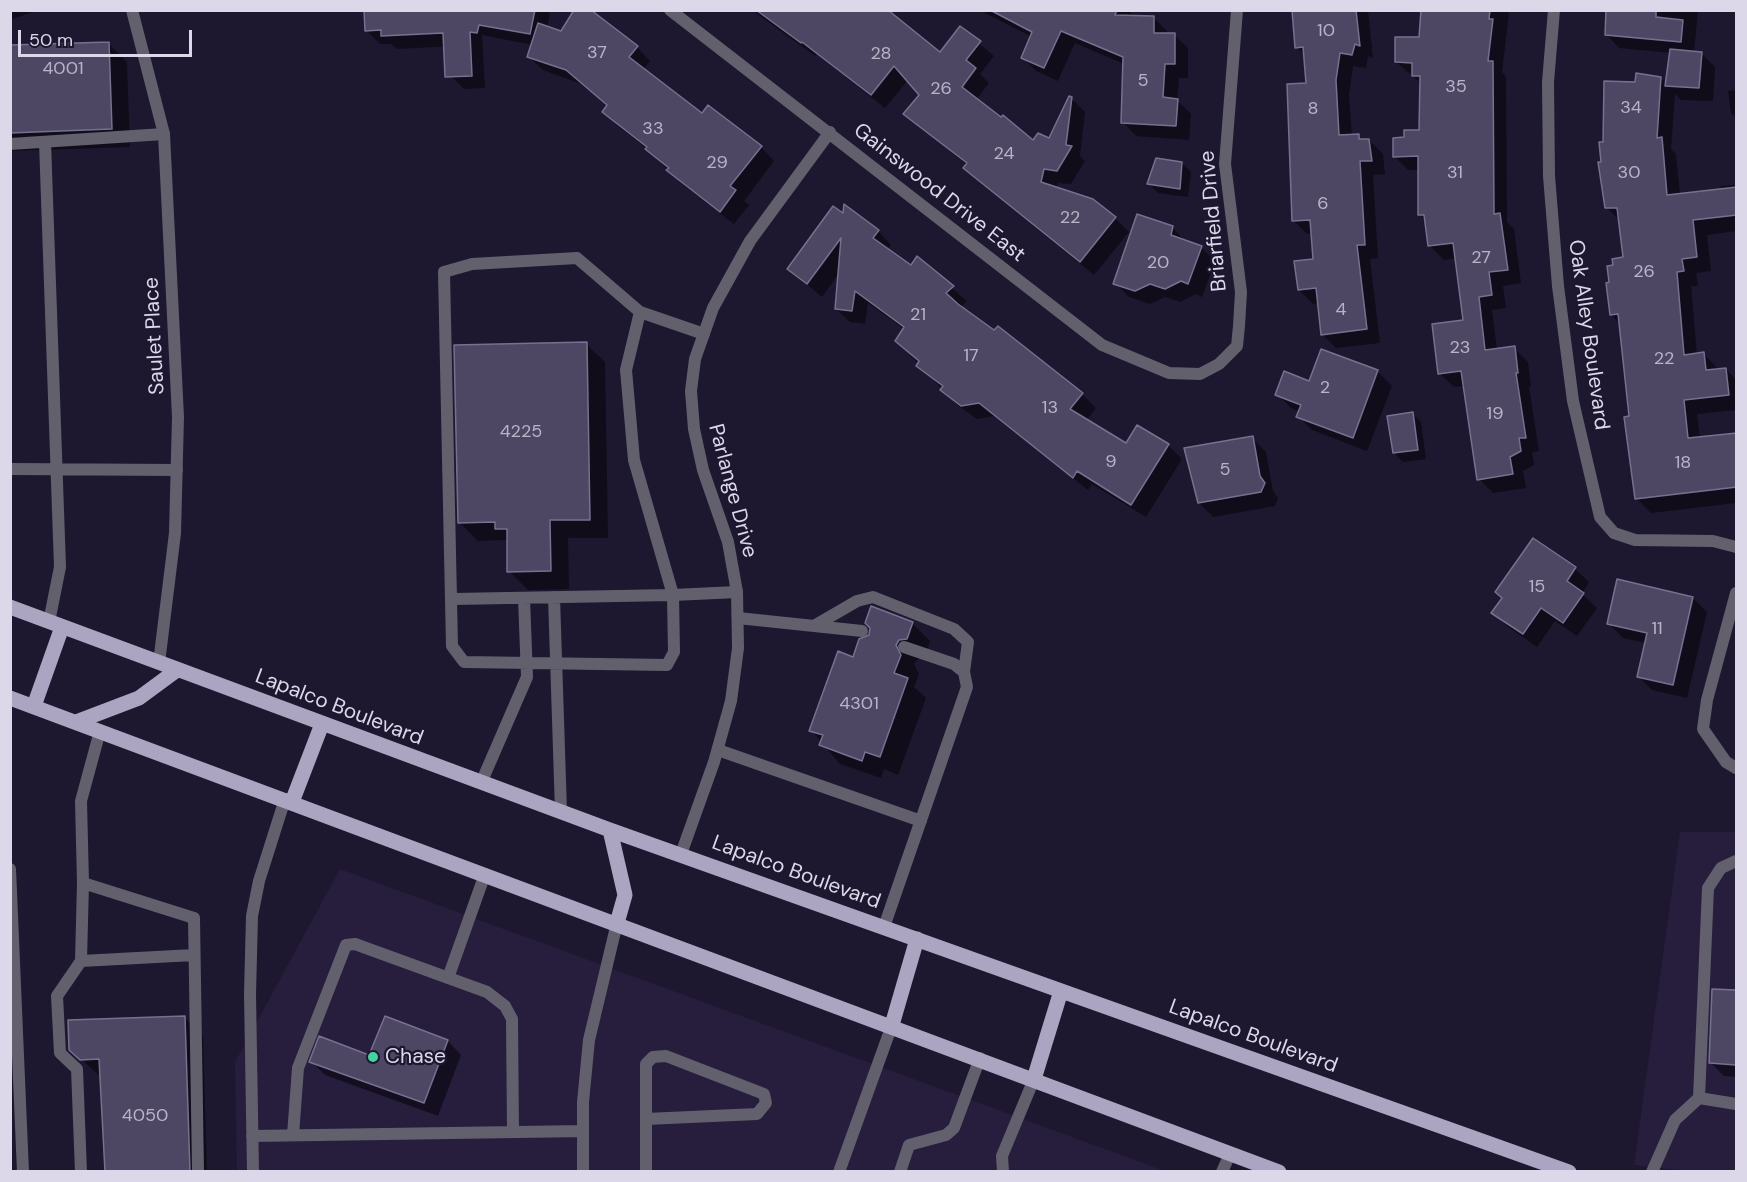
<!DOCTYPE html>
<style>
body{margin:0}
#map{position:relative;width:1747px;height:1182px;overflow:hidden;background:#1e1730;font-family:"DM Sans",sans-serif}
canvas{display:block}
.frame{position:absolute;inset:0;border:12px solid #dcd8e9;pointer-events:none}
.scale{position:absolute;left:18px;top:30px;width:174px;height:27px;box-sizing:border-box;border:3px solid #dcd8e9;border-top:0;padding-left:8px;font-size:18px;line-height:21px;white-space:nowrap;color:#dcd8e9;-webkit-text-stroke:4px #1e1730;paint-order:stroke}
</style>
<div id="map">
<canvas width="1747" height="1182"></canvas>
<div class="frame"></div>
<div class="scale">50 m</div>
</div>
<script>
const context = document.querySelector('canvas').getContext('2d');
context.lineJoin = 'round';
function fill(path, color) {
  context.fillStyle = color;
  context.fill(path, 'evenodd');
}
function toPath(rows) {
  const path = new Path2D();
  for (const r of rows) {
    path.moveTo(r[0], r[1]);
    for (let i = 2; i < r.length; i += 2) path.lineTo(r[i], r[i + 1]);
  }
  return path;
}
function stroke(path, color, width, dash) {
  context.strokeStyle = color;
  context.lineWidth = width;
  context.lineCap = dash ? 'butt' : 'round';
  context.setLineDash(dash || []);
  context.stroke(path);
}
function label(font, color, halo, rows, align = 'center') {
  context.font = font + ' "DM Sans",sans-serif';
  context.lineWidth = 4.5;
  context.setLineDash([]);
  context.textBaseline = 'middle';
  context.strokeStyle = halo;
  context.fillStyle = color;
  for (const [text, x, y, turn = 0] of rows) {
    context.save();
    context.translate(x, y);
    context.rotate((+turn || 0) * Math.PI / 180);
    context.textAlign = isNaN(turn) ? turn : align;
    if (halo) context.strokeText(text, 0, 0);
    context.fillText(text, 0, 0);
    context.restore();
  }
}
fill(toPath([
 [1680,832,1736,832,1736,1171,1687,1171,1634,1165],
 [340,869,1165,1171,237,1171,235,1062]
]), '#271d3d');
fill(toPath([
 [10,10,38,10,10,20],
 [453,10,454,46,397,49,391,44,380,44,366,30],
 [467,10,546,10,550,14,547,28,637,47,650,61,643,70,702,115,761,147,774,161,744,201,749,205,734,224,682,184,647,149,618,126,604,112,608,107,581,84,543,70,529,57,533,45,482,35,485,88,464,89,451,76],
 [752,10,885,10,940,54,960,28,994,56,980,74,989,83,976,100,1033,143,1049,140,1071,98,1085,112,1080,156,1085,161,1071,184,1058,183,1056,189,1115,218,1129,232,1094,275,979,182,965,168,967,165,905,114,921,94,908,80,885,108,817,54,815,56],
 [979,10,1128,10,1135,17,1153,17,1167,31,1167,35,1174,35,1188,48,1188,78,1179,78,1177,100,1191,114,1189,140,1136,136,1123,122,1124,64,1075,43,1058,81,1036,71,1023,58,1032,37],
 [1293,10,1368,10,1373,58,1368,56,1366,68,1353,66,1349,95,1352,136,1369,140,1383,154,1385,174,1373,175,1378,258,1370,259,1380,343,1336,348,1322,334,1319,303,1313,304,1299,290,1314,260,1312,234,1307,234,1293,220,1308,84,1305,56,1297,47],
 [1423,10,1506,10,1509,14,1502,72,1506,77,1507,222,1514,229,1521,283,1503,286,1506,308,1492,310,1497,350,1514,348,1528,362,1531,387,1529,387,1539,451,1532,452,1534,465,1523,471,1526,488,1493,493,1479,479,1464,386,1454,387,1440,374,1465,321,1456,258,1444,260,1430,246,1426,221,1420,215,1419,170,1408,170,1394,156,1406,139,1420,131,1421,83,1396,62,1421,39],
 [1608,10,1698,10,1694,53,1701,53,1715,67,1713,101,1681,100,1675,94,1671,149,1676,154,1680,195,1722,190,1721,186,1736,185,1736,231,1707,235,1711,271,1696,273,1698,286,1691,286,1697,355,1704,354,1719,370,1726,369,1736,380,1736,410,1697,414,1700,438,1736,434,1736,503,1651,513,1636,498,1620,324,1611,315,1611,283,1625,259,1620,221,1607,208,1600,163,1602,163,1604,143,1636,84,1661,78,1667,85,1671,53,1619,48,1606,34],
 [108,43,127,62,130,147,10,151,10,46],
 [1736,90,1736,118,1731,113,1728,91],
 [1182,163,1191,172,1188,197,1158,193,1149,184],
 [844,216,878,231,891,245,887,250,911,267,917,258,967,301,960,307,1082,394,1096,408,1086,421,1126,446,1168,445,1182,459,1146,517,1092,484,1088,490,994,416,977,419,956,404,897,341,904,329,868,303,865,324,850,322,836,309,839,273,822,297,789,269],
 [1173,228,1186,242,1201,247,1215,261,1202,297,1196,294,1180,302,1165,297,1150,304,1129,297,1115,283],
 [586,344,605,362,608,538,568,538,569,589,528,590,509,571,508,540,478,541,459,522],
 [1322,351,1378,372,1392,386,1367,451,1312,430,1298,416,1300,412,1291,408,1277,394,1310,383],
 [1412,413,1421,422,1426,459,1403,462,1394,453],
 [1252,438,1266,452,1273,491,1278,498,1275,506,1213,517,1199,503],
 [1533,540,1575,569,1589,582,1582,594,1597,608,1577,636,1555,621,1537,647,1507,626,1493,613],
 [1619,581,1693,598,1707,612,1687,698,1652,690,1638,676,1646,643,1623,638,1609,624],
 [912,623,930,641,925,657,918,659,914,664,919,674,914,687,926,698,898,775,884,769,881,778,840,764,811,730,854,659],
 [1713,990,1736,992,1736,1077,1724,1076,1710,1062],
 [184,1017,203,1036,207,1172,106,1172,102,1078,70,1049],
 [448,1041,461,1055,438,1116,325,1075,311,1061,370,1057]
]), '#0007');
const building = toPath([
 [364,10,535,10,530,34,479,25,477,33,470,32,472,76,445,77,443,33,381,36,381,30,365,31,364,10],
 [574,10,591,10,638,46,629,57,702,113,708,105,762,146,730,186,736,190,720,212,666,170,669,168,645,149,647,147,602,112,607,105,566,70,527,57,538,23,561,31,574,10],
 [756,10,888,10,940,52,960,26,981,41,966,60,976,68,962,87,1001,117,1003,115,1033,140,1038,133,1049,138,1069,96,1072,97,1066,145,1072,146,1057,171,1044,169,1041,182,1093,199,1116,217,1080,262,963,168,967,163,903,114,919,95,894,66,871,95,802,42,801,43,756,10],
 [990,10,1117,10,1115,15,1154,16,1154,33,1175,33,1175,64,1165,64,1163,97,1178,99,1176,126,1121,123,1123,57,1061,31,1044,68,1021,58,1032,32,990,10],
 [1292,10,1356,10,1360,46,1355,44,1352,55,1340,53,1336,80,1339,135,1359,134,1359,139,1369,139,1372,161,1360,161,1365,245,1357,245,1367,329,1321,335,1316,288,1298,290,1294,261,1313,259,1310,220,1292,221,1287,84,1306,83,1303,47,1295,48,1292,10],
 [1421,10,1490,10,1489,19,1493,19,1488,61,1493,61,1494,214,1500,213,1508,270,1489,272,1492,295,1479,297,1485,350,1515,346,1518,373,1516,373,1526,438,1519,438,1521,451,1510,457,1513,474,1477,480,1461,371,1438,374,1432,324,1463,320,1453,243,1428,246,1424,215,1418,215,1418,156,1393,157,1393,138,1404,137,1404,130,1419,130,1420,76,1412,76,1412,63,1395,62,1395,37,1419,37,1421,10],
 [1606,10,1656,10,1656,17,1683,20,1681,42,1605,35,1606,10],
 [109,42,112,129,10,133,10,45,109,42],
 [1670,49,1702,52,1699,88,1665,86,1670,49],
 [1636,73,1661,77,1657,138,1662,137,1667,195,1737,187,1737,215,1693,220,1697,257,1682,259,1684,271,1677,272,1684,355,1704,352,1706,370,1726,368,1729,395,1684,400,1688,438,1737,433,1737,487,1635,499,1624,417,1629,416,1618,314,1610,315,1606,283,1609,282,1607,266,1613,265,1612,259,1623,257,1617,208,1605,208,1598,162,1601,162,1599,142,1603,142,1604,81,1635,82,1636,73],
 [1156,158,1182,162,1180,189,1147,184,1156,158],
 [844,204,879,230,873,238,911,265,917,256,954,286,946,293,958,304,994,330,998,326,1083,393,1070,409,1126,443,1137,425,1169,444,1131,505,1077,471,1073,478,979,403,961,406,940,390,943,386,916,366,919,361,895,341,904,327,855,291,852,311,835,309,841,238,807,284,787,269,833,206,843,213,844,204],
 [1137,214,1173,226,1171,235,1202,246,1188,284,1181,281,1165,289,1150,284,1135,291,1113,284,1137,214],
 [587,342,590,520,550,520,551,571,507,572,507,529,495,529,495,522,458,523,454,345,587,342],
 [1321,349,1378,370,1353,438,1296,417,1301,405,1275,395,1284,371,1309,381,1321,349],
 [1413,412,1418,450,1393,453,1387,416,1413,412],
 [1253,436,1260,476,1265,483,1261,492,1198,503,1184,448,1253,436],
 [1533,538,1576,567,1567,581,1584,593,1563,623,1541,608,1523,634,1491,613,1502,598,1495,592,1533,538],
 [1617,579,1693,597,1673,685,1637,677,1647,633,1607,624,1617,579],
 [871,606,913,622,907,639,899,640,896,645,901,655,894,673,908,678,880,757,865,752,862,761,819,745,823,735,809,731,838,651,853,657,859,639,869,635,870,628,865,623,871,606],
 [1712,989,1736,990,1736,1065,1709,1063,1712,989],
 [185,1016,190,1172,105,1172,99,1059,80,1060,69,1050,68,1020,185,1016],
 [385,1016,448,1040,424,1103,309,1062,319,1036,369,1055,385,1016]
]);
fill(building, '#4e4764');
stroke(building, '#787090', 1.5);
stroke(toPath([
 [45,142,60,567,49,622],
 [10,144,164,134],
 [704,334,640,312,626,370,634,460,673,595,737,592],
 [10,469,177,470],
 [554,597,561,811],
 [453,599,673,595,674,652,667,665,464,662,452,646,444,272,472,264,577,258,640,312],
 [738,618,862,631],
 [814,626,857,601,873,597,954,629,968,642,964,672],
 [100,731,81,801,83,883,194,918,198,1172],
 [718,750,921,821],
 [481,783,527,677,524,598],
 [10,869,23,1172],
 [83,883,81,961,194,955],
 [884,927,967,687,964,672,954,664,904,647],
 [448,978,485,874],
 [1699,1098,1708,888,1721,868,1736,861],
 [293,1135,298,1068,346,945,355,944,487,992,505,1006,512,1019,513,1132],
 [252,1136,583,1131],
 [81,1172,77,1069,60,1053,57,996,81,961],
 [253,1172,250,994,252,916,259,881,285,799],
 [583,1172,583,1102,589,1040,617,923],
 [646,1172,646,1064,653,1057,666,1056,764,1094,766,1103,757,1114,646,1119],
 [839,1172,892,1025],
 [900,1172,909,1145,946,1135,954,1128,980,1058],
 [1003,1172,1002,1156,1034,1079],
 [1222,1172,1230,1154],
 [1652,1172,1675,1120,1699,1098,1736,1104]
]), '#63606d', 12);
stroke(toPath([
 [132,10,164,134,178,417,175,533,159,663],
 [670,10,1102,345,1169,373,1200,374,1219,364,1237,346,1239,326,1241,292,1225,164,1237,10],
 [1554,10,1548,82,1549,176,1558,286,1573,401,1600,517,1614,533,1635,540,1713,541,1736,547],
 [1736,593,1707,700,1703,729,1726,762,1736,768],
 [681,854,714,762,731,701,738,648,737,592,728,542,703,470,694,429,691,391,695,359,713,308,750,241,830,132]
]), '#63606d', 12);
stroke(toPath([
 [10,607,610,830,1569,1172],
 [10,698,1279,1172],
 [34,706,62,627],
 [76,722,139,698,177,670],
 [292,802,322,724],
 [610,830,625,895,617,923],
 [892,1025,917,939],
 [1034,1079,1061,991]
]), '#aba5c1', 15);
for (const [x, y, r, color] of [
 [373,1057,6,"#43d4a0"]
]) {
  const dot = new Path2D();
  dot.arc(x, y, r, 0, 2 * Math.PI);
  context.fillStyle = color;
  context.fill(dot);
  stroke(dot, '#1e1730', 2);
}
label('18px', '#b8b4c8', null, [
 ["10",1326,31],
 ["37",597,53],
 ["28",881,54],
 ["4001",63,69],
 ["5",1143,81],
 ["35",1456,87],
 ["26",941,89],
 ["34",1631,108],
 ["8",1313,109],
 ["33",653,129],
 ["24",1004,154],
 ["29",717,163],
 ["31",1455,173],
 ["30",1629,173],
 ["6",1323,204],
 ["22",1070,218],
 ["27",1481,258],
 ["20",1158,263],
 ["26",1644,272],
 ["4",1341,310],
 ["21",918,315],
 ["23",1460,348],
 ["17",971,356],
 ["22",1664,359],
 ["2",1325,388],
 ["13",1050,408],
 ["19",1495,414],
 ["4225",521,432],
 ["9",1111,462],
 ["18",1683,463],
 ["5",1225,470],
 ["15",1537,587],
 ["11",1657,629],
 ["4301",859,704],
 ["4050",145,1116]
]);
label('21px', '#dcd8e9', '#1e1730', [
 ["Gainswood Drive East",939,193,38],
 ["Briarfield Drive",1214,221,-95],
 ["Oak Alley Boulevard",1588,335,82],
 ["Saulet Place",155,336,-93],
 ["Parlange Drive",732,491,75],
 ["Lapalco Boulevard",339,708,21],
 ["Lapalco Boulevard",796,873,20],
 ["Lapalco Boulevard",1253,1037,20]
]);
label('21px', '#dcd8e9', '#1e1730', [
 ["Chase",385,1057]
], 'left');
</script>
